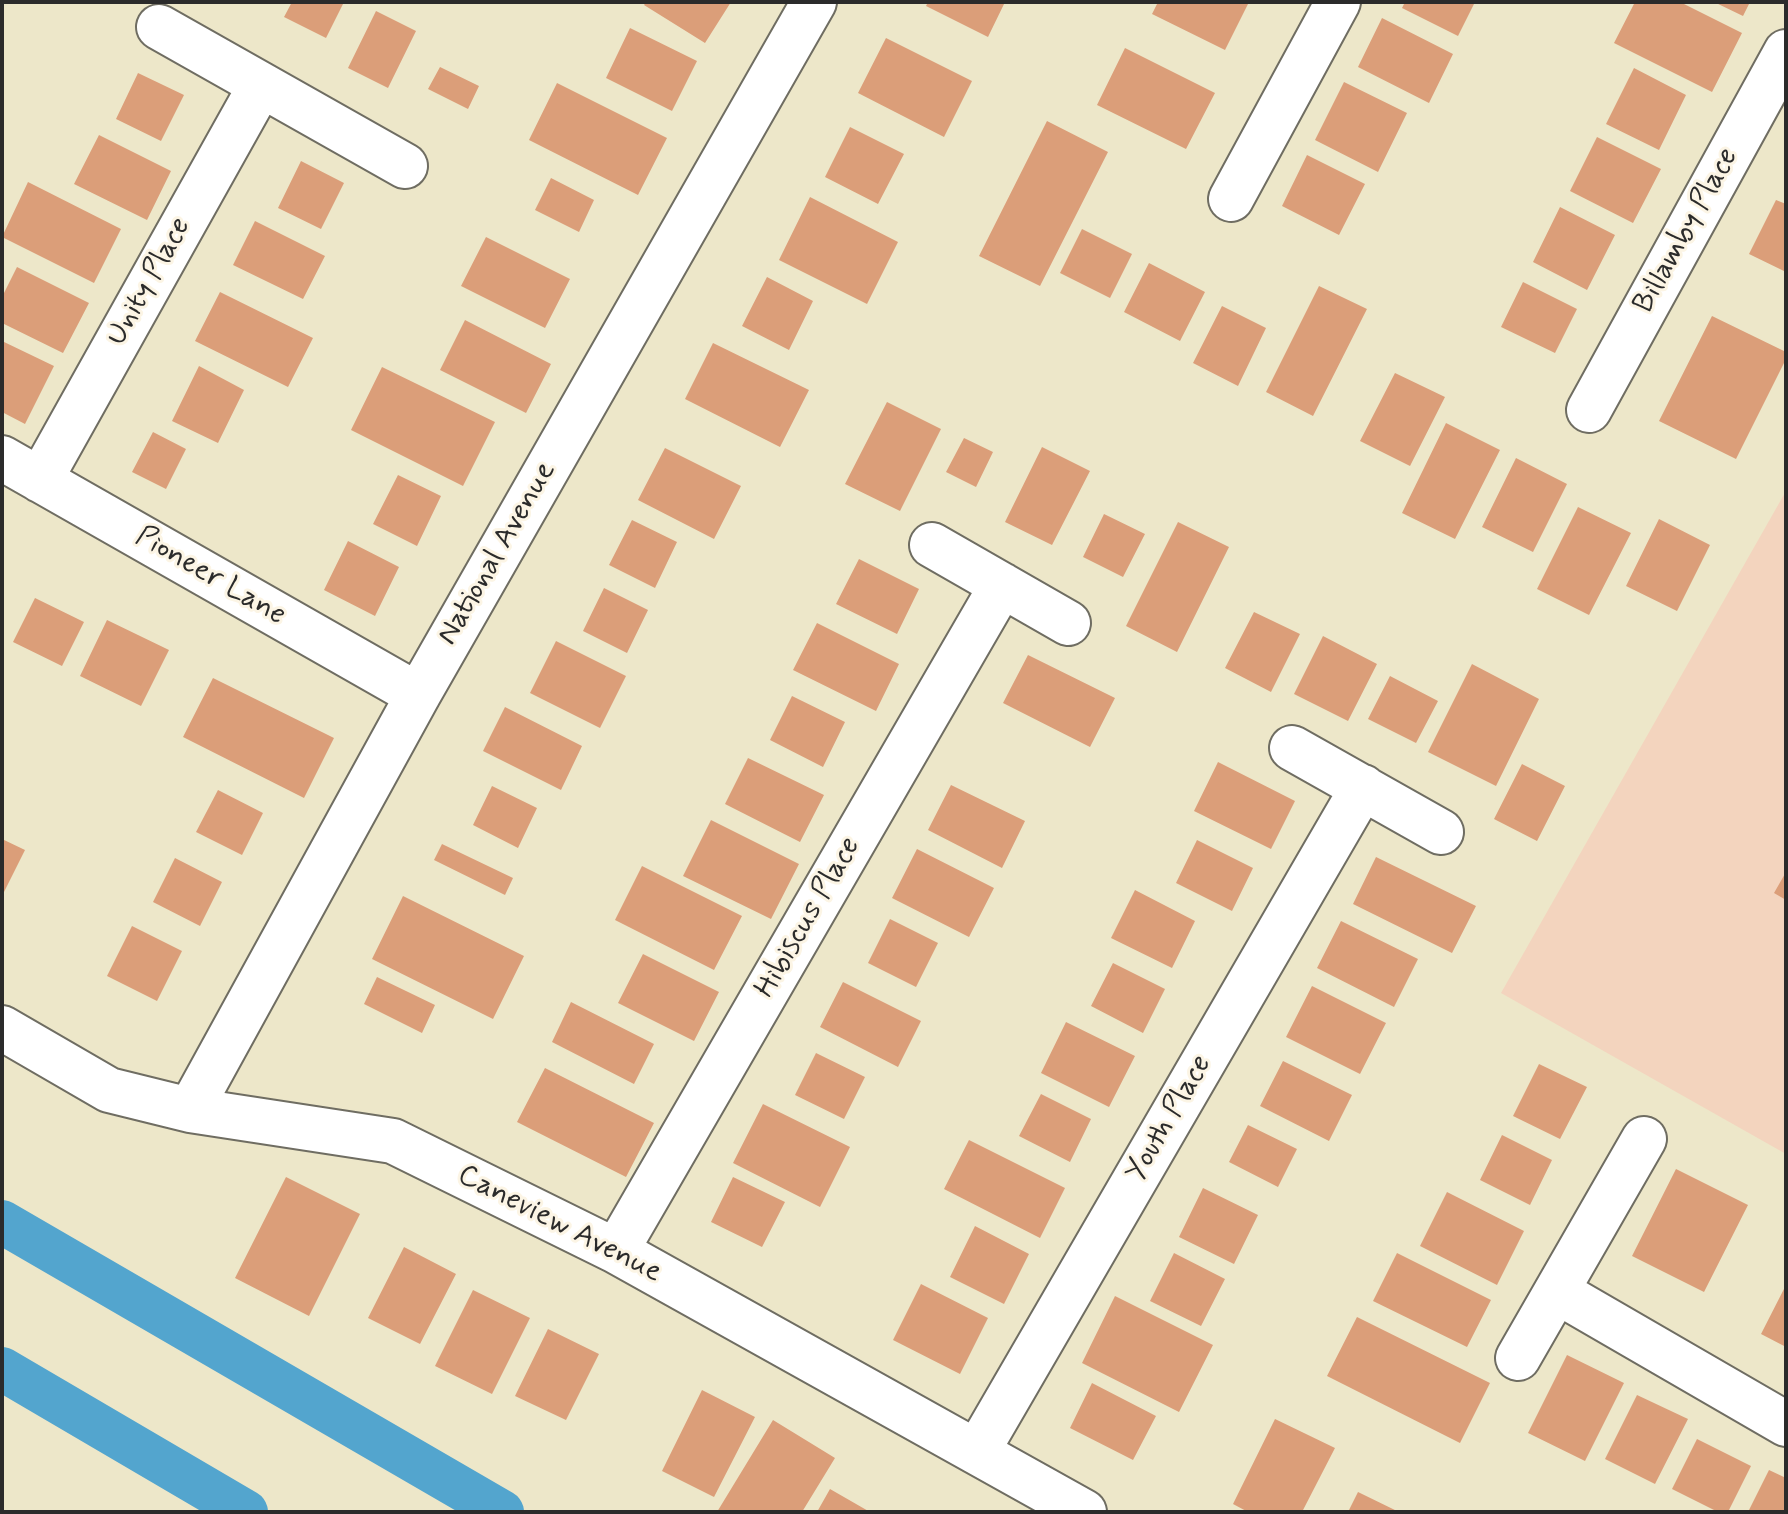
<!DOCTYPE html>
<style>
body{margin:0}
#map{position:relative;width:1788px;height:1514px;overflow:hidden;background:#ede7c9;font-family:Mynerve,sans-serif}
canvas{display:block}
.frame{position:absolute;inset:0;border:4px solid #2b2b2b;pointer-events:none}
</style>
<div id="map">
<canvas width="1788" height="1514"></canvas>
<div class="frame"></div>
</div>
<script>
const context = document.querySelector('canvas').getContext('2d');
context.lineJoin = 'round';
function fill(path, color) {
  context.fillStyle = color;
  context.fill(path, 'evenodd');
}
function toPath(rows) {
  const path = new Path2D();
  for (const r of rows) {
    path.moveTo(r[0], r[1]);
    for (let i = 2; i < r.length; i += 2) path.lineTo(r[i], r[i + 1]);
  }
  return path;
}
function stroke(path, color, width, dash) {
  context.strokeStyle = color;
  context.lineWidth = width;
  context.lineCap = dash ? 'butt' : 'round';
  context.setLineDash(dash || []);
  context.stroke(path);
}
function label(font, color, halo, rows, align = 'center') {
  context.font = font + ' Mynerve,sans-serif';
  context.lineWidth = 6;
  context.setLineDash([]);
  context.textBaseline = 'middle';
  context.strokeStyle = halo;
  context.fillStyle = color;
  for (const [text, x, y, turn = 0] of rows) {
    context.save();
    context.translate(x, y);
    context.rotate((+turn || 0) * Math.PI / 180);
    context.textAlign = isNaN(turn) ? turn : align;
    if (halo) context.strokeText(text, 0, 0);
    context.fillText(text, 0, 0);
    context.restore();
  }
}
fill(toPath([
 [1786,491,1786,1154,1501,993]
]), '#f3d4be');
stroke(toPath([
 [2,1222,502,1512],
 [2,1369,246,1512]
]), '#53a5ce', 44);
fill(toPath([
 [292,2,344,2,326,38,284,17],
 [646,2,731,2,705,43,644,5],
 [928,2,1005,2,988,37,926,6],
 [1158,2,1249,2,1225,50,1152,14],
 [1405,2,1475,2,1458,36,1402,8],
 [1635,2,1680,2,1742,33,1712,92,1614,43],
 [1714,2,1750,2,1743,16],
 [376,11,416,31,388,88,348,68],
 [1382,18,1453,54,1429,103,1358,67],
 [630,28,697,61,672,111,606,78],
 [886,38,972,81,944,137,858,93],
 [1125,48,1215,93,1186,149,1097,105],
 [440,67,479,86,468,109,428,89],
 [1634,68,1686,95,1659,150,1606,124],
 [138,73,184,95,161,141,116,119],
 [1344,82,1407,113,1378,172,1315,140],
 [557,83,667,138,638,195,529,140],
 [1047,121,1108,152,1040,286,979,256],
 [850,127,904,154,878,204,825,177],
 [99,135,171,171,147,220,74,184],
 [1597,137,1661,169,1633,223,1570,191],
 [1307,155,1365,184,1339,235,1282,206],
 [301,161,344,183,321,229,278,208],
 [551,178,594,200,579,232,535,210],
 [28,182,121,229,94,283,2,237],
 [810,197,898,242,867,304,779,260],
 [1776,200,1786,204,1786,272,1749,254],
 [1560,207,1615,235,1587,290,1533,262],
 [255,221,325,256,303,299,233,265],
 [1082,229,1132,254,1110,298,1060,273],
 [486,237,570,279,545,328,461,286],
 [1149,263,1205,292,1180,341,1124,312],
 [17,267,89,303,63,353,2,323,2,297],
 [767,277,813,301,789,350,742,326],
 [1523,282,1577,309,1555,353,1501,327],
 [1319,286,1367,309,1313,416,1266,392],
 [220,292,313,338,288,387,195,341],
 [1222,306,1266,328,1238,386,1193,363],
 [1712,316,1786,352,1786,359,1736,459,1659,421],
 [465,320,551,364,526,413,440,370],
 [2,341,54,366,25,424,2,412],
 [713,343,809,390,780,447,685,399],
 [199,366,244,390,218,443,172,421],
 [382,367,495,422,463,486,351,430],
 [1395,373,1445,397,1410,466,1360,441],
 [887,402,941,429,900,511,845,484],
 [1446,423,1500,450,1455,539,1402,513],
 [153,432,186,449,166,489,132,472],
 [964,438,993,452,976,487,946,472],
 [1042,447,1090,471,1052,545,1005,522],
 [665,448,741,486,714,539,638,500],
 [1516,458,1567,484,1533,552,1482,527],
 [398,475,441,496,417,546,373,524],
 [1578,507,1631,533,1589,615,1537,589],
 [1104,514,1145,534,1123,577,1083,557],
 [1659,519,1710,545,1677,611,1626,586],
 [632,520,677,542,655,588,609,565],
 [1178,522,1229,547,1177,652,1126,626],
 [348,541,399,567,375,616,324,590],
 [859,559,919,589,897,634,836,604],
 [604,588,648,610,627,653,583,631],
 [35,598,84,622,62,666,13,642],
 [1254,612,1300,634,1271,692,1225,668],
 [107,620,169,650,141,706,80,676],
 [817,623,899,664,876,711,793,670],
 [1323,636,1377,664,1348,721,1294,694],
 [556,641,626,676,600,728,530,693],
 [1028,655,1115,698,1090,747,1003,703],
 [1472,664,1539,699,1496,786,1428,752],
 [1390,676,1438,701,1416,743,1368,719],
 [213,678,334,738,304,798,183,737],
 [792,696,845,722,823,767,770,740],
 [505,707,582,746,561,790,483,751],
 [748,758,824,795,800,842,725,804],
 [1218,762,1295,801,1271,849,1194,811],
 [1522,764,1565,786,1537,841,1494,819],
 [951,785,1025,821,1002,868,928,830],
 [492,786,537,808,518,848,473,825],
 [218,790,263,813,242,855,196,832],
 [711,820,799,864,771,919,683,876],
 [2,839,25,850,2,896],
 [1197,840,1253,868,1232,911,1176,883],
 [442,844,513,878,505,895,434,860],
 [917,849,994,888,969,937,892,898],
 [1376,857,1476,906,1452,953,1353,904],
 [175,858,222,882,200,926,153,902],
 [642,866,742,916,714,970,615,920],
 [1786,872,1786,900,1774,893],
 [1135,890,1195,921,1172,968,1111,938],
 [403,896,524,956,493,1019,372,959],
 [890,919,938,943,916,987,868,963],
 [1341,921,1418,959,1394,1007,1317,968],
 [132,926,182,951,157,1001,107,976],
 [643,954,719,992,694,1041,618,1003],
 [1113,963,1165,989,1143,1033,1091,1006],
 [377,977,435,1005,422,1033,364,1004],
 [843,982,921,1021,898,1067,820,1027],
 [1312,986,1386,1023,1360,1074,1286,1037],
 [571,1002,654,1044,634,1084,552,1042],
 [1066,1022,1135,1056,1109,1107,1041,1073],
 [816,1053,865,1077,844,1119,795,1095],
 [1283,1061,1352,1095,1329,1141,1260,1106],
 [1539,1064,1587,1087,1560,1139,1513,1116],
 [545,1068,654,1123,626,1177,517,1122],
 [1041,1094,1091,1119,1070,1162,1019,1136],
 [763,1104,850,1147,820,1207,733,1163],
 [1248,1125,1297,1149,1278,1187,1229,1162],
 [1502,1135,1552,1160,1530,1205,1480,1180],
 [969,1140,1065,1188,1040,1238,944,1189],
 [1676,1169,1748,1205,1704,1292,1632,1256],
 [286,1177,360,1214,309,1316,235,1278],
 [733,1177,785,1202,762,1247,711,1222],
 [1203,1188,1258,1215,1234,1264,1179,1237],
 [1447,1192,1524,1231,1497,1285,1420,1246],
 [975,1226,1029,1254,1004,1304,950,1277],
 [404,1247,456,1274,420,1344,368,1318],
 [1174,1253,1225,1279,1201,1326,1150,1301],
 [1397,1253,1491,1300,1467,1347,1373,1301],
 [921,1284,988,1318,960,1374,893,1340],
 [1786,1285,1786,1347,1761,1334],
 [473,1290,530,1318,492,1394,435,1366],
 [1115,1296,1213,1345,1179,1412,1082,1363],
 [1357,1317,1490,1383,1460,1443,1327,1376],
 [548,1329,599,1354,566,1420,515,1396],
 [1567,1355,1624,1383,1585,1461,1528,1433],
 [1092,1383,1156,1416,1133,1460,1070,1428],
 [702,1390,755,1417,714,1497,662,1471],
 [1637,1395,1688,1419,1655,1484,1605,1459],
 [1275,1419,1335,1448,1302,1512,1248,1512,1233,1504],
 [773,1420,835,1458,802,1512,717,1512],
 [1697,1439,1751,1466,1728,1512,1718,1512,1672,1489],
 [1769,1470,1786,1478,1786,1512,1748,1512],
 [830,1489,870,1512,817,1512],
 [1358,1492,1399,1512,1348,1512]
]), '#db9e79');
const street = toPath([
 [159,27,405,166],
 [1231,199,1338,2],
 [1589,410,1786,52],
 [2,458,418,695],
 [40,480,261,85],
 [932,545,1068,623],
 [1292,748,1441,832],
 [2,1028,109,1090,190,1110,393,1141,616,1251,1084,1512],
 [190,1110,418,695,814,2],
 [616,1251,1002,585],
 [1558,1292,1786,1424],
 [1518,1358,1644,1139],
 [978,1450,1363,787]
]);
stroke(street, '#6f6d62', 48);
stroke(street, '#fff', 44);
label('30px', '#2b2b2b', '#fcf5e5', [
 ["Billamby Place",1687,231,-61],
 ["Unity Place",150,282,-61],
 ["National Avenue",498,554,-60],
 ["Pioneer Lane",210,577,30],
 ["Hibiscus Place",809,918,-60],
 ["Youth Place",1170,1119,-60],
 ["Caneview Avenue",559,1225,27]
]);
</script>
